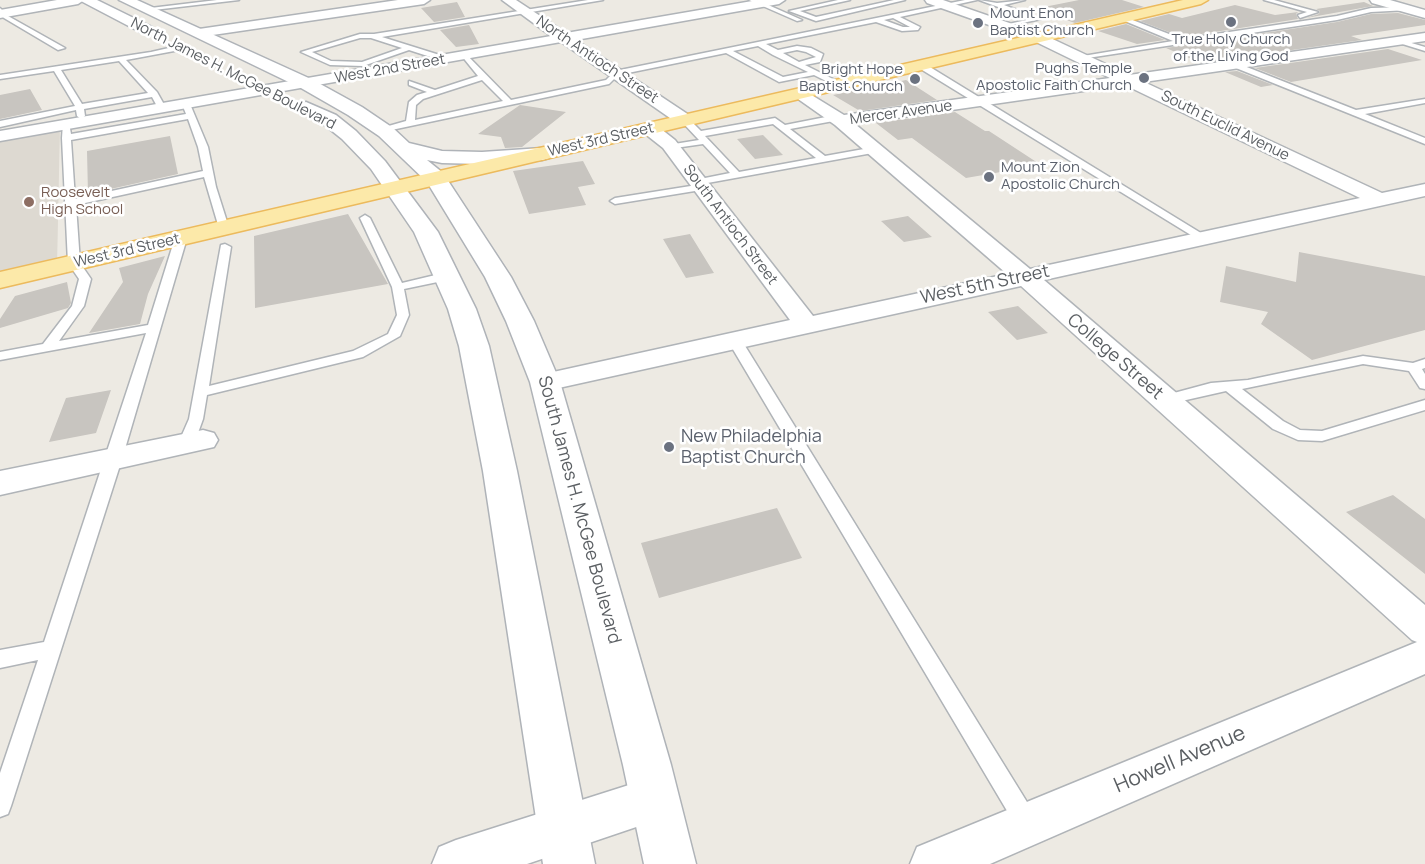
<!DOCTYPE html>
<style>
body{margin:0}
canvas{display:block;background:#edeae3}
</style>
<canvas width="1425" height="864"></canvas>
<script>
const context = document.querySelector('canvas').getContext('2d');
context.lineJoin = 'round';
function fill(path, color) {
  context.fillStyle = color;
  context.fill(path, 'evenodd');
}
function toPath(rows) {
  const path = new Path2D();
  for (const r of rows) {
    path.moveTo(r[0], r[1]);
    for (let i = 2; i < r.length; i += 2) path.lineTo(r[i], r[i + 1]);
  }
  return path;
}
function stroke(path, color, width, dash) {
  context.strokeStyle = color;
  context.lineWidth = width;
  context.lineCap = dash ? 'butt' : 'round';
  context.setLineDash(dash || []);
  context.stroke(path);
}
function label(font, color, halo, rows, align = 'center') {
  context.font = font + ' Manrope,sans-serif';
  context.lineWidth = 5;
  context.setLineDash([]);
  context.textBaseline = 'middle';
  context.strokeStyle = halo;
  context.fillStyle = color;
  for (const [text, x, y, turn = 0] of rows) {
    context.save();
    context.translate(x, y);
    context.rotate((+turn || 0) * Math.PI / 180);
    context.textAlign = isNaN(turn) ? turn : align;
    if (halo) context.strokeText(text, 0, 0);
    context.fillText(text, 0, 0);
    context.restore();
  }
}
fill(toPath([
 [60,126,57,267,0,280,0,136]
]), '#ddd9d1');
fill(toPath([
 [1079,0,1122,0,1144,7,1075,23,1034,9],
 [457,2,465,17,434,22,421,8],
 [1364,2,1373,6,1306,18,1319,14,1320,11,1316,9],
 [1235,5,1275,15,1298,12,1296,14,1298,19,1182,37,1140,21,1169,14,1182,18],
 [1398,13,1425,20,1425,25,1351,36,1362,40,1201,63,1166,48,1337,22,1371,14],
 [1126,24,1165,40,1137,44,1098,31],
 [469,25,479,44,456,47,440,30],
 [1388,49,1422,60,1291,82,1255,68],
 [1237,71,1273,85,1261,87,1225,72],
 [906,80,937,100,860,111,833,95],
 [30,89,42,110,0,119,0,95],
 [520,105,566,112,522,147,505,148,501,137,478,134],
 [955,112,985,131,989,131,1041,165,966,178,912,138,898,140,876,123],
 [763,135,783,155,755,159,737,139],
 [170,136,178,174,88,194,87,151],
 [583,161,595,184,578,187,586,205,529,214,513,171],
 [348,214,388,284,255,308,254,236],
 [908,216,932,237,904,242,881,221],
 [690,234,714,273,686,278,663,239],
 [1299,252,1425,276,1425,330,1312,360,1261,324,1268,312,1220,302,1226,266,1296,282],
 [165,256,148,294,140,324,89,333,123,282,119,268],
 [67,282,71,303,68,308,0,328,0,319,15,296],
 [1018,306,1048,333,1017,340,988,312],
 [111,390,96,433,49,442,66,398],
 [1393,495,1425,519,1425,574,1346,512],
 [777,508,802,558,659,598,641,543]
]), '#c8c5c0');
const lane = toPath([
 [217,0,239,0,145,11,142,9,217,0],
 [588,0,603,0,382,37,446,57,443,61,409,50,363,66,330,65,301,52,360,34,374,34,588,0],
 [360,38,371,38,402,48,362,62,331,61,312,52,360,38],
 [749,0,757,0,802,20,797,21,749,0],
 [838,0,850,0,800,11,816,17,894,0,905,0,816,21,789,11,838,0],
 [965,0,977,0,900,17,920,27,918,30,902,31,876,22,766,44,778,50,797,46,811,48,823,54,820,62,805,65,841,83,841,87,838,87,814,75,779,82,726,53,618,75,609,84,382,132,378,129,406,121,409,102,417,95,427,92,409,85,409,81,435,90,478,76,461,55,465,53,511,100,606,80,615,71,965,0],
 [893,18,910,27,903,27,884,20,893,18],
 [758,46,773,55,808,72,783,77,733,51,758,46],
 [797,50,806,52,816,57,799,62,783,53,797,50],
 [482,80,503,101,415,120,416,105,423,99,482,80],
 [979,0,997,3,1025,0,1004,5,1041,19,1004,27,1004,25,1031,19,979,0],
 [1264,0,1274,0,1318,12,1300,18,1298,15,1307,12,1264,0],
 [1407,7,1409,10,1371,12,1337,20,1081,59,1077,57,1173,41,1120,19,1122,16,1182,39,1337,16,1371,8,1407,7],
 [0,8,8,16,65,48,58,50,4,18,0,14,0,8],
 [1398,39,1425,47,1425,51,1396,42,1398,39],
 [182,45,185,49,126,60,157,92,166,108,165,110,159,110,152,97,84,109,85,116,81,119,77,116,76,110,0,127,0,121,75,106,54,71,0,79,0,75,151,52,182,45],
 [119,61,148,93,82,104,61,70,119,61],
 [1234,62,1356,110,1425,99,1425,103,1365,114,1425,138,1425,144,1231,66,1230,64,1234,62],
 [919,64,925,64,1209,238,1207,240,1199,240,919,68,919,64],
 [186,102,190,104,208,147,216,187,229,228,228,230,220,230,219,228,204,177,76,205,80,263,91,279,84,306,59,341,148,325,175,238,181,235,187,238,122,459,11,806,8,814,0,817,0,773,38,660,0,668,0,650,44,642,146,333,0,360,0,352,43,344,72,306,79,279,68,263,62,138,63,123,69,123,71,134,186,114,182,104,186,102],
 [188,119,198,147,203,171,75,199,71,140,188,119],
 [836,115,839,116,839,120,790,129,825,156,875,147,878,148,878,152,702,184,706,187,701,190,615,204,610,201,615,198,697,185,693,182,695,180,730,173,703,144,668,149,668,145,699,140,683,123,683,119,689,119,701,131,775,118,785,125,836,115],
 [773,124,816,158,739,172,705,136,773,124],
 [365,215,370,218,402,283,448,272,452,273,452,279,404,289,409,315,400,336,363,357,207,395,203,419,194,444,191,448,181,448,178,444,189,419,221,245,225,244,231,247,209,386,353,351,388,334,397,315,392,287,360,218,365,215],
 [735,337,742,341,1035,815,1038,823,1035,831,1027,834,1019,831,728,341,735,337],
 [1363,356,1413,363,1425,359,1425,368,1422,369,1425,374,1425,389,1420,388,1409,371,1363,364,1242,389,1283,421,1300,430,1322,431,1425,400,1425,410,1322,441,1298,440,1273,429,1226,391,1164,405,1157,400,1159,397,1211,383,1248,380,1363,356]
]);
const street = toPath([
 [57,0,84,0,78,4,0,18,0,10,57,0],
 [398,0,430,0,424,4,199,37,192,33,199,29,398,0],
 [502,0,516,0,566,33,758,0,785,0,779,4,576,40,692,117,695,121,692,125,686,126,680,125,561,42,0,141,0,131,551,36,502,0],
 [925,0,943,0,1044,35,1129,75,1425,33,1425,41,1144,82,1382,193,1425,184,1425,196,1044,280,1425,605,1425,674,990,864,910,864,917,847,1417,642,1412,640,1021,286,545,391,535,388,531,382,535,376,790,320,663,148,644,133,641,129,644,125,650,124,656,125,675,140,813,316,1007,274,835,125,791,94,793,91,805,91,844,115,1110,78,1034,41,927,3,925,0],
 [1125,85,1360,198,1030,269,855,124,1125,85],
 [1370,0,1390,0,1425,10,1425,18,1372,3,1370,0],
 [203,430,214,433,218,440,214,447,0,495,0,471,203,430],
 [654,777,670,783,676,799,670,815,654,821,527,864,432,864,439,847,456,840,654,777]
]);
const secondary = toPath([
 [79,0,97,0,152,27,154,30,147,34,142,33,79,0],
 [119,0,137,0,313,80,362,107,393,128,409,143,442,151,482,152,542,148,549,150,552,154,549,158,542,160,482,164,442,163,427,160,443,173,511,277,534,321,560,382,671,765,696,864,644,864,623,765,530,382,506,321,485,277,427,182,379,136,348,115,301,88,119,0],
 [306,102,336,115,356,131,385,161,438,232,476,309,489,346,517,471,595,864,543,864,483,471,459,346,448,309,414,232,371,169,342,139,322,123,299,112,297,108,299,104,306,102]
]);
const primary = toPath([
 [1183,0,1208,0,1201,4,0,288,0,272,1183,0]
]);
stroke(lane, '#b0b4b8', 3);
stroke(street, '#b0b4b8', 3);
stroke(secondary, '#afb3b8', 3);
stroke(primary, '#ecba5d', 3);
fill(lane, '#fff');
fill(street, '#fff');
fill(secondary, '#fff');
fill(primary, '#fce9a9');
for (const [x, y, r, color] of [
 [1231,22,6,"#6b7280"],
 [978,23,6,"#6b7280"],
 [1144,78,6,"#6b7280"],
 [915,79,6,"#6b7280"],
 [989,177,6,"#6b7280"],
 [29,202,6,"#8d6e63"],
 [669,447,6,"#6b7280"]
]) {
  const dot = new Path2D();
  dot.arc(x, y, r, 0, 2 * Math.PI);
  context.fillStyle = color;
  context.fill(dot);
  stroke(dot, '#fff', 2);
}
label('15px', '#5b616d', '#fff', [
 ["Mount Enon",990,14],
 ["Baptist Church",990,31],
 ["True Holy Church",1231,40,"center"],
 ["of the Living God",1231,57,"center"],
 ["Pughs Temple",1132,69,"right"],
 ["Apostolic Faith Church",1132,86,"right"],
 ["Bright Hope",903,70,"right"],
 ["Baptist Church",903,87,"right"],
 ["Mount Zion",1001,168],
 ["Apostolic Church",1001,185]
], 'left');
label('15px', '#5b5f63', '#fff', [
 ["North Antioch Street",597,60,34],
 ["West 2nd Street",390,69,-10],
 ["North James H. McGee Boulevard",233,74,27],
 ["Mercer Avenue",901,113,-8],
 ["South Euclid Avenue",1225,126,26],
 ["West 3rd Street",601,140,-13],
 ["South Antioch Street",730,225,53],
 ["West 3rd Street",127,251,-13]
]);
label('15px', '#785e54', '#fff', [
 ["Roosevelt",41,193],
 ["High School",41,210]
], 'left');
label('18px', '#5b5f63', '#fff', [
 ["West 5th Street",985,285,-12],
 ["College Street",1115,357,41],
 ["South James H. McGee Boulevard",579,510,75]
]);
label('18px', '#5b616d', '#fff', [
 ["New Philadelphia",681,437],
 ["Baptist Church",681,458]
], 'left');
label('21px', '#5b5f63', '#fff', [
 ["Howell Avenue",1180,760,-23]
]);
</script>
